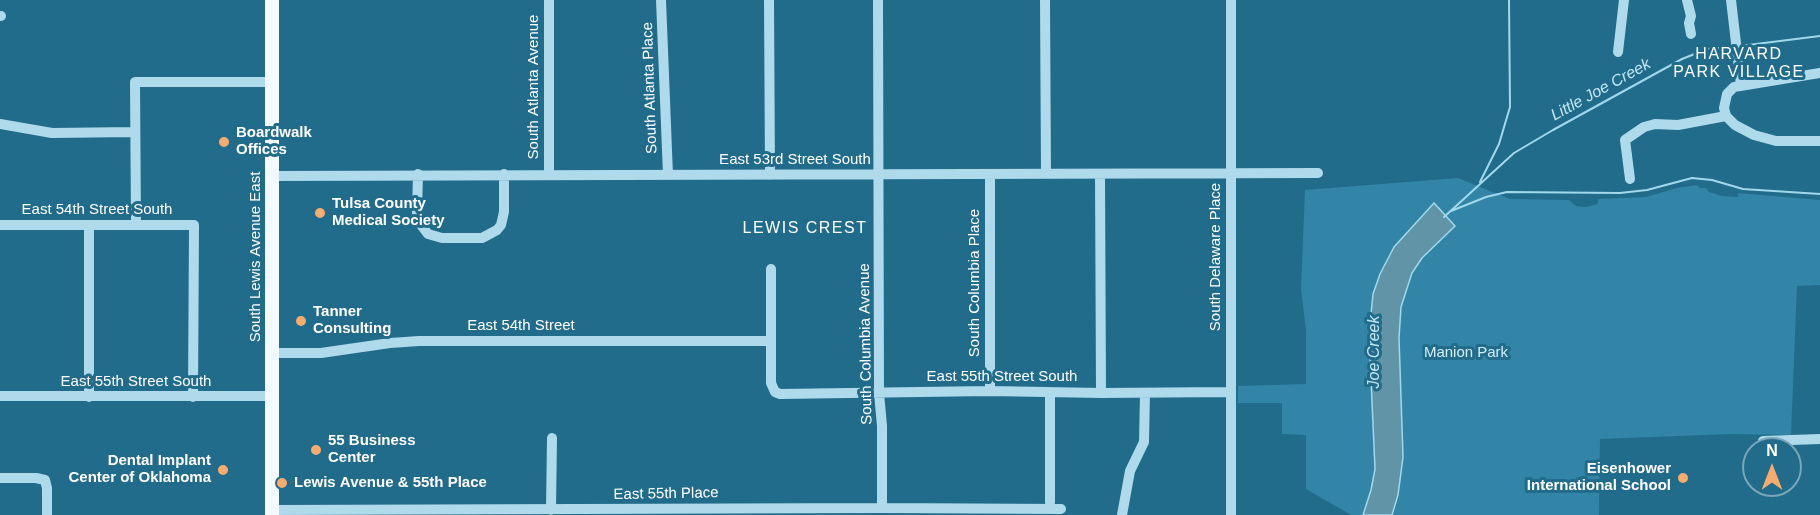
<!DOCTYPE html>
<style>
body{margin:0}
#map{position:relative;width:1820px;height:515px;overflow:hidden;background:#216b8b;font-family:Helvetica,sans-serif}
canvas{display:block}
.north{position:absolute;left:1742px;top:437px;width:60px;height:60px;box-sizing:border-box;background:#216b8b;border:2px solid #7aa6b9;border-radius:50%;rotate:0deg;font-size:16px;font-weight:700;line-height:24px;text-align:center;color:#fff}
.north::after{content:'';display:block;margin:auto;width:21px;height:27px;background:#f7ac6f;clip-path:polygon(50% 0,100% 100%,50% 72%,0 100%)}
</style>
<div id="map">
<canvas width="1820" height="515"></canvas>
<div class="north">N</div>
</div>
<script>
const context = document.querySelector('canvas').getContext('2d');
context.lineJoin = 'round';
function fill(path, color) {
  context.fillStyle = color;
  context.fill(path, 'evenodd');
}
function toPath(rows) {
  const path = new Path2D();
  for (const r of rows) {
    path.moveTo(r[0], r[1]);
    for (let i = 2; i < r.length; i += 2) path.lineTo(r[i], r[i + 1]);
  }
  return path;
}
function stroke(path, color, width, dash) {
  context.strokeStyle = color;
  context.lineWidth = width;
  context.lineCap = dash ? 'butt' : 'round';
  context.setLineDash(dash || []);
  context.stroke(path);
}
function label(font, color, halo, rows, align = 'center') {
  context.font = font + ' Helvetica,sans-serif';
  context.lineWidth = 6;
  context.setLineDash([]);
  context.textBaseline = 'middle';
  context.strokeStyle = halo;
  context.fillStyle = color;
  for (const [text, x, y, turn = 0] of rows) {
    context.save();
    context.translate(x, y);
    context.rotate((+turn || 0) * Math.PI / 180);
    context.textAlign = isNaN(turn) ? turn : align;
    if (halo) context.strokeText(text, 0, 0);
    context.fillText(text, 0, 0);
    context.restore();
  }
}
fill(toPath([
 [1458,178,1510,199,1569,200,1576,206,1586,207,1598,204,1598,199,1646,197,1677,188,1697,185,1700,188,1706,188,1709,192,1722,196,1738,197,1738,193,1820,200,1820,285,1797,286,1791,435,1731,434,1600,439,1599,515,1351,515,1306,489,1306,435,1282,434,1282,403,1238,403,1238,386,1306,384,1306,330,1301,289,1305,190]
]), '#3285a6');
const water = toPath([
 [1434,203,1455,226,1422,258,1412,273,1401,307,1399,338,1403,457,1398,495,1392,515,1363,515,1371,490,1375,469,1369,335,1373,294,1380,274,1394,247,1434,203]
]);
fill(water, '#6294a8');
stroke(water, '#a2d8ec', 1.5);
stroke(toPath([
 [1740,46,1820,36],
 [1480,182,1499,144,1510,107,1509,0],
 [1451,211,1486,197,1507,192,1620,193,1647,190,1692,178,1712,180,1743,189,1820,194],
 [1444,217,1514,153,1553,130,1682,59,1707,49,1731,47]
]), '#a2d8ec', 2);
stroke(toPath([
 [549,0,549,174],
 [661,0,668,175],
 [769,0,770,175],
 [878,0,879,393,882,426,882,508],
 [1045,0,1046,174],
 [1231,0,1231,515],
 [1687,0,1691,16,1689,23,1691,34],
 [1731,0,1741,86],
 [0,16,1,16],
 [1618,52,1624,0],
 [1820,73,1734,87,1727,94,1724,108,1726,116,1735,125,1754,135,1776,141,1820,141],
 [0,124,52,133,134,132],
 [418,174,417,213,419,222,428,234,442,238,482,238,497,230,501,225,504,212,504,174],
 [990,174,990,391],
 [1100,174,1101,393],
 [273,176,1318,173],
 [1630,179,1625,140,1644,127,1655,124,1678,125,1726,116],
 [0,225,194,225,193,397],
 [89,225,89,397],
 [136,225,135,82,272,82],
 [771,269,771,383,775,392,780,394,990,391,1101,393,1230,392],
 [272,353,321,353,390,343,419,341,771,341],
 [0,396,271,396],
 [1763,441,1820,439],
 [0,478,36,478,45,480,47,488,47,515],
 [1050,502,1050,393],
 [272,510,882,508,1061,509],
 [551,510,552,438],
 [1122,515,1130,471,1144,442,1145,393]
]), '#aedaeb', 10);
stroke(toPath([
 [272,0,272,515]
]), '#f3fafe', 14);
for (const [x, y, r, color] of [
 [224,142,6,"#f7ac6f"],
 [320,213,6,"#f7ac6f"],
 [301,321,6,"#f7ac6f"],
 [316,450,6,"#f7ac6f"],
 [223,470,6,"#f7ac6f"],
 [1683,478,6,"#f7ac6f"],
 [282,483,6,"#f7ac6f"]
]) {
  const dot = new Path2D();
  dot.arc(x, y, r, 0, 2 * Math.PI);
  context.fillStyle = color;
  context.fill(dot);
  stroke(dot, '#216b8b', 2);
}
label('15px', '#fff', '#216b8b', [
 ["South Atlanta Avenue",534,87,-90],
 ["South Atlanta Place",650,88,-92],
 ["East 53rd Street South",795,160],
 ["East 54th Street South",97,210],
 ["South Lewis Avenue East",256,257,-90],
 ["South Delaware Place",1216,257,-90],
 ["South Columbia Place",975,283,-90],
 ["East 54th Street",521,326],
 ["South Columbia Avenue",866,344,-91],
 ["East 55th Street South",1002,377],
 ["East 55th Street South",136,382],
 ["East 55th Place",666,494,-1]
]);
label('bold 15px', '#fff', '#216b8b', [
 ["Boardwalk",236,133],
 ["Offices",236,150],
 ["Tulsa County",332,204],
 ["Medical Society",332,221],
 ["Tanner",313,312],
 ["Consulting",313,329],
 ["55 Business",328,441],
 ["Center",328,458],
 ["Dental Implant",211,461,"right"],
 ["Center of Oklahoma",211,478,"right"],
 ["Eisenhower",1671,469,"right"],
 ["International School",1671,486,"right"],
 ["Lewis Avenue & 55th Place",294,483]
], 'left');
label('15px', '#d3eef8', '#216b8b', [
 ["Manion Park",1466,353]
]);
context.letterSpacing = '1.5px';
label('16px', '#fff', '#216b8b', [
 ["HARVARD",1739,55],
 ["PARK VILLAGE",1739,73],
 ["LEWIS CREST",805,229]
]);
context.letterSpacing = '0px';
label('italic 16px', '#c4e7f4', '#216b8b', [
 ["Little Joe Creek",1601,90,-29],
 ["Joe Creek",1375,352,-90]
]);
</script>
